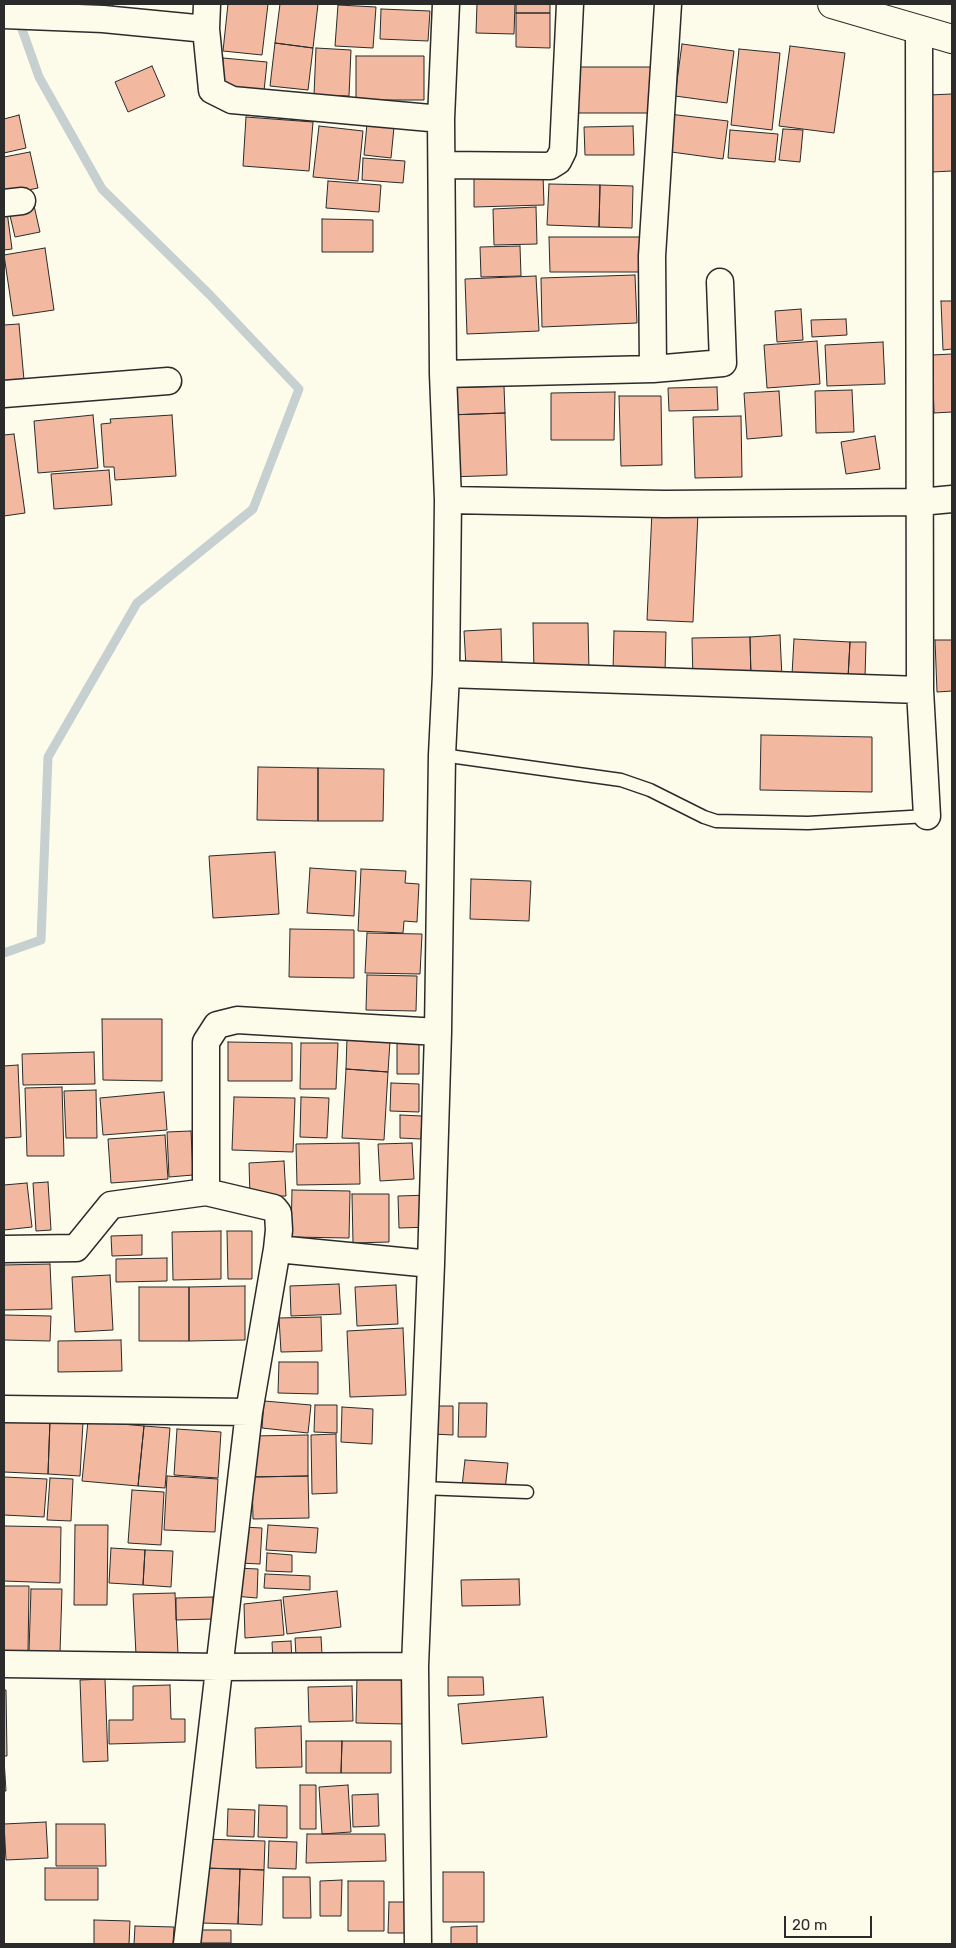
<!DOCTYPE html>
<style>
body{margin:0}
#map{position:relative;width:956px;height:1948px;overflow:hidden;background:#fdfbea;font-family:Rubik,sans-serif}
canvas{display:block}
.frame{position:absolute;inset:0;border:5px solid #2b2b2b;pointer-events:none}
.scale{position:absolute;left:784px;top:1916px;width:88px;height:22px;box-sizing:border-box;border:2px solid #2b2b2b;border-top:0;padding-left:6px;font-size:15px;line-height:18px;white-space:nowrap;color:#2b2b2b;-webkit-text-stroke:4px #fdfbea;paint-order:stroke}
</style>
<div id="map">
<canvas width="956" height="1948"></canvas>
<div class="frame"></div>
<div class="scale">20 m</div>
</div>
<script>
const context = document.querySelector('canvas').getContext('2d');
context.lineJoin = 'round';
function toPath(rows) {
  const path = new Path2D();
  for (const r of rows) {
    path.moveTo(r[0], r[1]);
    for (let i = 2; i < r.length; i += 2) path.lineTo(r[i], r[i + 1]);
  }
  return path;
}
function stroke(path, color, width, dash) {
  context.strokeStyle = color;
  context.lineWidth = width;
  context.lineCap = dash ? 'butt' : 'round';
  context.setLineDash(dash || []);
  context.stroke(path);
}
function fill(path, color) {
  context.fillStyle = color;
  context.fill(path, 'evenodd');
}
stroke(toPath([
 [4,953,41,940,48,757,137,603,253,509,299,389,210,295,102,189,39,77,18,18]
]), '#c7d0d0', 9);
const building = toPath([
 [73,4,113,4,110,16,73,8,73,4],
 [228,4,268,4,262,55,223,51,228,4],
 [280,4,318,4,313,48,275,43,280,4],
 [477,4,515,4,514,34,476,33,477,4],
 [516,4,550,4,550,13,516,13,516,4],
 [338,5,376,7,373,48,335,46,338,5],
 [381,9,430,11,428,41,380,39,381,9],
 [516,13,550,13,550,48,516,47,516,13],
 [275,43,313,48,308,90,270,86,275,43],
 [682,44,734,51,727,103,675,96,682,44],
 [790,46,845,53,834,133,779,126,790,46],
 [316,48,351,50,349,96,314,95,316,48],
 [739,49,780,53,772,130,731,125,739,49],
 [356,56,424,56,424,100,356,100,356,56],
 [223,58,267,62,264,91,221,87,223,58],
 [152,66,165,96,128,112,115,82,152,66],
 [570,67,653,67,653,113,570,113,570,67],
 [952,94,952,171,932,172,929,95,952,94],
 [669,114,728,121,723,159,664,151,669,114],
 [19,115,26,148,4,153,4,119,19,115],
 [246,117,313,122,309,171,243,166,246,117],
 [367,124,394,127,391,158,364,155,367,124],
 [319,126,363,131,358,181,313,177,319,126],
 [633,126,634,155,585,155,584,127,633,126],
 [783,129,803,130,800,162,779,160,783,129],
 [730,130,778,134,775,162,728,158,730,130],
 [30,152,38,188,4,195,4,157,30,152],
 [363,158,405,161,403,183,362,180,363,158],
 [543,175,544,205,474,207,474,177,543,175],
 [328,181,381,185,379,212,326,208,328,181],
 [549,184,600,185,599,227,547,225,549,184],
 [600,185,633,186,632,228,599,227,600,185],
 [33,201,40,232,15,237,8,207,33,201],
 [6,204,12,249,4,250,4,205,6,204],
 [536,207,537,244,494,245,493,209,536,207],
 [322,219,373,220,373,252,322,252,322,219],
 [549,237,640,237,640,272,550,272,549,237],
 [520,246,521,276,481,277,480,247,520,246],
 [45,248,54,310,13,316,4,255,45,248],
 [635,275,637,323,542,327,541,278,635,275],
 [536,276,539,331,467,334,465,279,536,276],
 [941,301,952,301,952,349,943,350,941,301],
 [801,309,803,340,777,342,775,311,801,309],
 [846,319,847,335,812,337,811,320,846,319],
 [19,324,24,380,4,382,4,325,19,324],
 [817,341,820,384,767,388,764,345,817,341],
 [883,342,885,384,827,386,825,345,883,342],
 [952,354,952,412,934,413,932,355,952,354],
 [504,386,505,413,448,415,447,388,504,386],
 [717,387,718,410,669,411,668,388,717,387],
 [852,390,854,432,816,433,815,391,852,390],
 [779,391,782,436,747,439,744,393,779,391],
 [615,392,614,440,551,440,551,393,615,392],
 [619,396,661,396,662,465,621,466,619,396],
 [505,413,507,475,450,477,448,415,505,413],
 [93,415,98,468,38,473,34,421,93,415],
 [172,415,176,476,115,480,114,467,104,467,101,424,111,423,110,419,172,415],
 [741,416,742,477,695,478,693,417,741,416],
 [14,434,25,513,4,516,4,435,14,434],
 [875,436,880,469,846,474,841,442,875,436],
 [109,470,112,505,54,509,51,474,109,470],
 [652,511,698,513,693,622,647,620,652,511],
 [533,623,588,623,589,672,534,673,533,623],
 [501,629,502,666,466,667,464,631,501,629],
 [614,631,666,632,665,672,613,671,614,631],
 [780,635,782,678,751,679,750,637,780,635],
 [750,637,751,679,693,680,692,638,750,637],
 [794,639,850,642,848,678,792,675,794,639],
 [935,640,952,640,952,691,937,692,935,640],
 [850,642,866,642,865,678,848,678,850,642],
 [761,735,872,737,872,792,760,790,761,735],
 [258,767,318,768,318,821,257,820,258,767],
 [318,768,384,769,383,821,318,821,318,768],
 [275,852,279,914,213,918,209,856,275,852],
 [310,868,356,871,354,916,307,913,310,868],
 [361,869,406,871,405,883,419,884,417,922,404,921,403,933,358,931,361,869],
 [471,879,531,881,529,921,470,919,471,879],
 [290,929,354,930,354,978,289,977,290,929],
 [367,933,422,934,420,974,365,973,367,933],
 [367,975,417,976,416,1011,366,1010,367,975],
 [102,1019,162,1019,162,1081,103,1080,102,1019],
 [347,1038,390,1041,388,1072,346,1069,347,1038],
 [397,1040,419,1040,419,1074,397,1074,397,1040],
 [228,1042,292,1043,292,1081,228,1081,228,1042],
 [301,1043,338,1043,336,1089,300,1089,301,1043],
 [94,1052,95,1084,23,1085,22,1054,94,1052],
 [18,1065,21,1137,4,1138,4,1066,18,1065],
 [346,1069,388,1072,384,1140,342,1138,346,1069],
 [391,1083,419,1084,419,1112,390,1111,391,1083],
 [62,1087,64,1156,27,1156,25,1088,62,1087],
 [96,1090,97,1138,66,1138,64,1091,96,1090],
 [164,1092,167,1130,103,1135,100,1098,164,1092],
 [234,1097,295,1098,293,1152,232,1150,234,1097],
 [301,1097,329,1098,327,1138,300,1137,301,1097],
 [400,1115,422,1116,421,1139,400,1138,400,1115],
 [191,1131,193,1175,169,1177,167,1132,191,1131],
 [165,1135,168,1179,111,1183,108,1139,165,1135],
 [359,1143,360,1184,297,1185,296,1144,359,1143],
 [412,1143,414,1179,380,1181,378,1144,412,1143],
 [284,1161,286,1196,250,1197,249,1163,284,1161],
 [48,1182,51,1230,36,1231,33,1183,48,1182],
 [27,1183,32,1227,4,1230,4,1185,27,1183],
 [292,1190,350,1191,349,1238,291,1237,292,1190],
 [352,1194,389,1194,389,1242,353,1243,352,1194],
 [430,1195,431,1227,399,1228,398,1196,430,1195],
 [221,1231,221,1279,173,1280,172,1232,221,1231],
 [227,1231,252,1231,252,1279,228,1279,227,1231],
 [142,1235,142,1255,112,1256,111,1236,142,1235],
 [167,1258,167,1281,116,1282,116,1259,167,1258],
 [50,1264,52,1309,4,1310,4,1265,50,1264],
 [110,1275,113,1330,75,1332,72,1277,110,1275],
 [339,1284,341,1314,291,1316,290,1286,339,1284],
 [396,1285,398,1324,357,1326,355,1287,396,1285],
 [245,1286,245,1340,189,1341,189,1287,245,1286],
 [139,1287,189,1287,189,1341,139,1341,139,1287],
 [4,1315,51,1316,50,1341,4,1340,4,1315],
 [321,1317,322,1351,281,1352,279,1318,321,1317],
 [403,1328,406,1395,350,1397,347,1331,403,1328],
 [121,1340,122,1371,58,1372,58,1341,121,1340],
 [279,1362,318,1362,318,1394,278,1393,279,1362],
 [264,1401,311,1405,308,1433,262,1428,264,1401],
 [459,1403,487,1403,486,1437,458,1437,459,1403],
 [315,1405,337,1405,337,1433,314,1432,315,1405],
 [433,1406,453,1406,453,1435,432,1434,433,1406],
 [342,1407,373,1409,372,1444,341,1442,342,1407],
 [4,1418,50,1420,48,1474,4,1472,4,1418],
 [50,1420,83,1422,80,1476,48,1474,50,1420],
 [88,1421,144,1426,138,1486,82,1481,88,1421],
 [144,1426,170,1428,165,1488,138,1486,144,1426],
 [177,1429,221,1432,218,1478,174,1475,177,1429],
 [336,1434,337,1493,312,1494,311,1435,336,1434],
 [308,1435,308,1476,252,1477,252,1436,308,1435],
 [465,1460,508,1463,505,1490,462,1486,465,1460],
 [167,1476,218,1479,215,1532,164,1530,167,1476],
 [308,1476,309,1518,253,1519,252,1477,308,1476],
 [4,1477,47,1479,44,1517,4,1515,4,1477],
 [50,1478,73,1479,71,1521,47,1520,50,1478],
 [132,1490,164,1492,161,1545,128,1543,132,1490],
 [75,1525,108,1525,107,1605,74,1605,75,1525],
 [268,1525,318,1528,316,1553,266,1550,268,1525],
 [4,1526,61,1527,60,1583,4,1581,4,1526],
 [242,1527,262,1528,260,1564,240,1563,242,1527],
 [111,1548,145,1550,143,1585,109,1583,111,1548],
 [145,1550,173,1551,171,1587,143,1585,145,1550],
 [267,1553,292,1555,292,1572,266,1571,267,1553],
 [236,1568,258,1569,257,1598,234,1596,236,1568],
 [265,1574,310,1576,310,1590,264,1588,265,1574],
 [519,1579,520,1605,462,1606,461,1580,519,1579],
 [4,1586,29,1586,28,1653,4,1653,4,1586],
 [31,1589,62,1589,60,1653,29,1652,31,1589],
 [337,1591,341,1627,287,1634,283,1597,337,1591],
 [175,1593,178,1653,136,1655,133,1594,175,1593],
 [213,1597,213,1619,176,1620,176,1598,213,1597],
 [281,1600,284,1635,245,1638,244,1604,281,1600],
 [321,1637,322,1654,296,1656,295,1638,321,1637],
 [291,1641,292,1663,273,1663,272,1642,291,1641],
 [357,1676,406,1677,406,1724,356,1723,357,1676],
 [448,1677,483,1677,484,1695,448,1696,448,1677],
 [105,1679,108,1761,83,1762,80,1680,105,1679],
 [170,1685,171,1719,185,1719,185,1742,109,1744,109,1720,133,1720,133,1686,170,1685],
 [352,1686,353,1721,309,1722,308,1687,352,1686],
 [4,1690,6,1690,7,1756,4,1756,4,1690],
 [543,1697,547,1737,462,1744,458,1704,543,1697],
 [301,1726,302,1767,256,1768,255,1728,301,1726],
 [306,1741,342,1741,341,1773,306,1773,306,1741],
 [342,1741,391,1741,391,1773,341,1773,342,1741],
 [4,1759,6,1791,4,1791,4,1759],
 [300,1785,316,1785,316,1829,300,1829,300,1785],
 [348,1785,351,1832,322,1834,319,1787,348,1785],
 [378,1794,379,1826,353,1827,352,1795,378,1794],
 [259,1805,287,1806,287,1838,258,1837,259,1805],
 [228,1809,255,1810,254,1837,227,1836,228,1809],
 [46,1822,48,1858,6,1860,4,1824,46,1822],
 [56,1824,105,1824,106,1866,56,1866,56,1824],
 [307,1834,385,1834,386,1861,306,1863,307,1834],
 [204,1839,265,1841,264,1870,203,1868,204,1839],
 [269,1841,297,1842,296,1869,268,1868,269,1841],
 [45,1868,98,1868,98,1900,45,1900,45,1868],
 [203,1868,240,1869,238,1924,201,1923,203,1868],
 [240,1869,264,1870,262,1925,238,1924,240,1869],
 [443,1872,484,1872,484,1922,443,1922,443,1872],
 [283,1877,310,1877,311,1918,283,1918,283,1877],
 [342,1880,341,1916,320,1916,320,1881,342,1880],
 [348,1881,384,1881,384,1931,348,1931,348,1881],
 [389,1902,405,1902,405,1933,388,1933,389,1902],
 [94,1920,130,1921,129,1944,94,1944,94,1920],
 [135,1926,174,1927,173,1944,134,1944,135,1926],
 [477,1926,477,1944,451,1944,451,1927,477,1926],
 [198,1930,231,1930,231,1943,198,1943,198,1930]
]);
fill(building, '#f2b8a0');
stroke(building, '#2b2b2b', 1);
const lane = toPath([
 [442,755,621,780,650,790,704,817,716,821,808,823,927,816],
 [421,1488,527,1492]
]);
const street = toPath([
 [4,15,103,19,206,29,212,90,232,100,441,119],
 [206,29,207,4],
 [919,30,920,690,927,816],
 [442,165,550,166,558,161,563,151,570,4],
 [4,203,22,201],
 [653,369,652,256,668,4],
 [443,374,653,369,723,363,720,282],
 [4,394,168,381],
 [448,500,664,504,920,502,952,499],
 [446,674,920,690],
 [4,1249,76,1248,111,1205,206,1192],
 [277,1249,431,1264],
 [4,1409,249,1412],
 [4,1664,219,1667,415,1666],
 [187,1944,249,1412,277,1249,279,1230,278,1213,274,1208,206,1192,206,1042,217,1025,237,1020,438,1032],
 [418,1944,415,1666,431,1264,438,1032,442,755,446,674,448,500,443,374,441,119,446,4]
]);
const secondary = toPath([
 [832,4,952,39]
]);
stroke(lane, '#2b2b2b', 15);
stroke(street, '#2b2b2b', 29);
stroke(secondary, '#2b2b2b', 30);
stroke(lane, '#fdfbea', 12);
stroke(street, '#fdfbea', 26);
stroke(secondary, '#fdfbea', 28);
</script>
